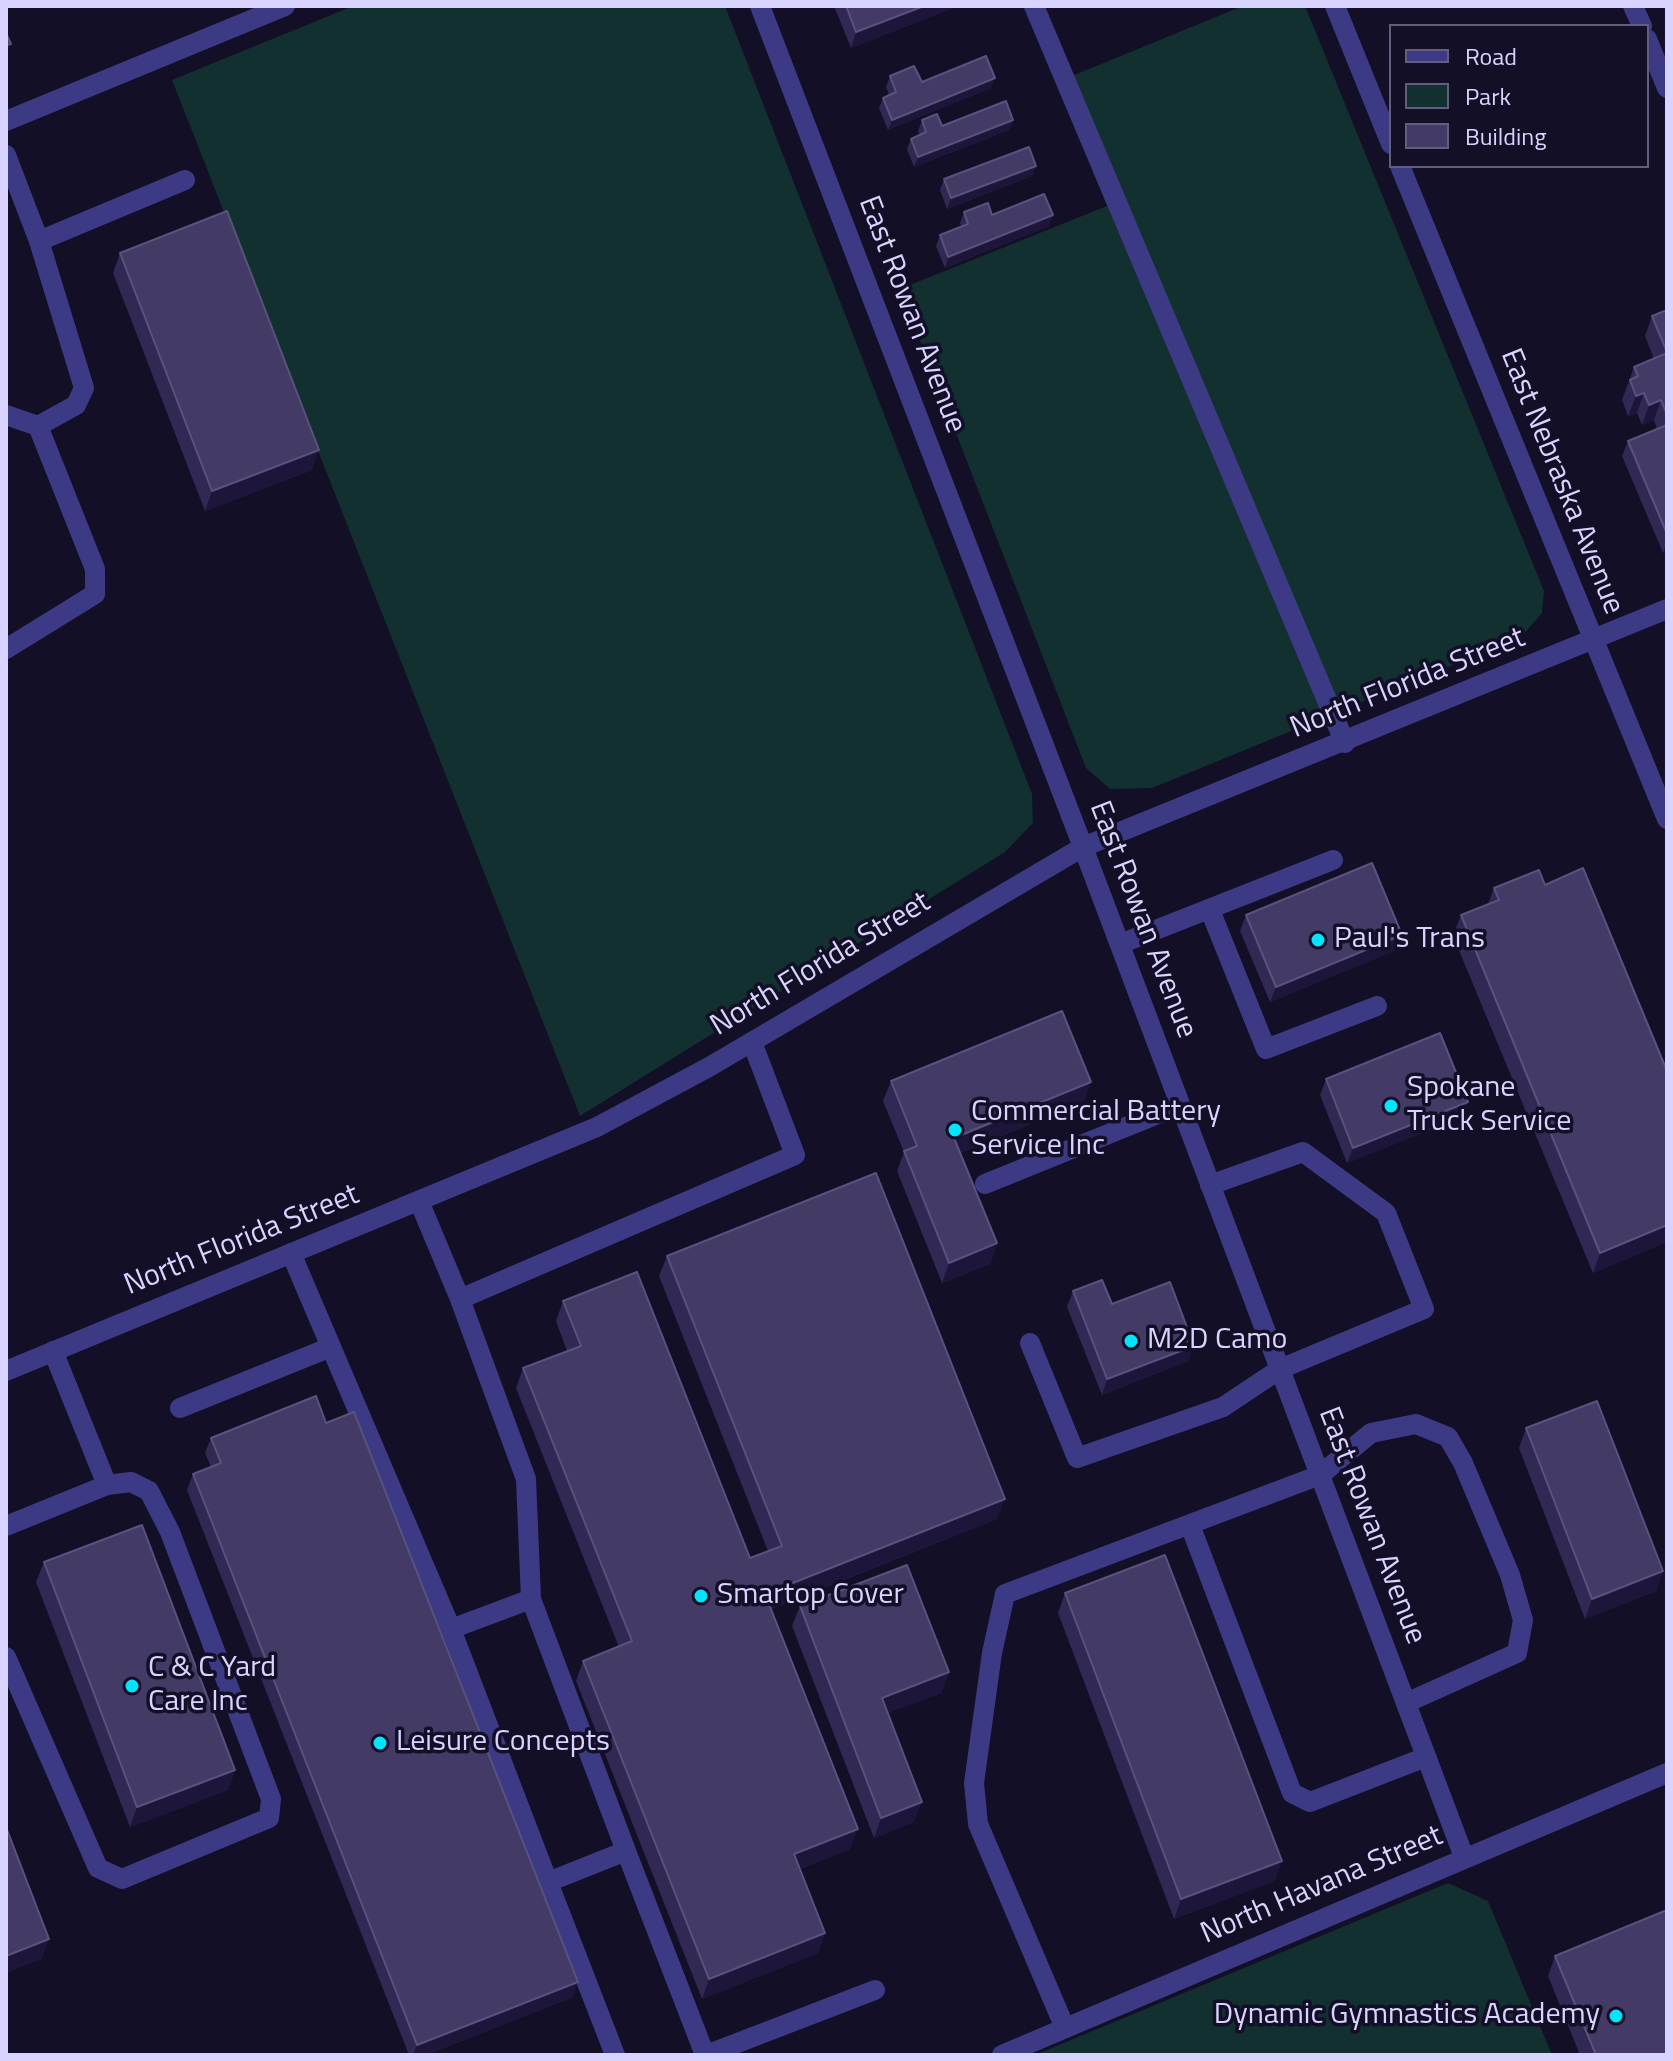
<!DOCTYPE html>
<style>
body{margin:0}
#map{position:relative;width:1673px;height:2061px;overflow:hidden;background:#130f26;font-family:"Titillium Web",sans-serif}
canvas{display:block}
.frame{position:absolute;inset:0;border:8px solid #d9d4ff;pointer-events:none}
.legend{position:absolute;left:1389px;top:24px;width:260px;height:144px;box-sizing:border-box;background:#130f26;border:2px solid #625e7d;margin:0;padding:10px 14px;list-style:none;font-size:24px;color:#d9d4ff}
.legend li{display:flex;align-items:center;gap:16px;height:40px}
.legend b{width:40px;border:2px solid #625e7d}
</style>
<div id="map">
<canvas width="1673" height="2061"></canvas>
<div class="frame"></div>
<ul class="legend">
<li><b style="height:10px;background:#3d3a85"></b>Road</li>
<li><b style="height:22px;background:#12302f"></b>Park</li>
<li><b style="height:22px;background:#433a66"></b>Building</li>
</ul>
</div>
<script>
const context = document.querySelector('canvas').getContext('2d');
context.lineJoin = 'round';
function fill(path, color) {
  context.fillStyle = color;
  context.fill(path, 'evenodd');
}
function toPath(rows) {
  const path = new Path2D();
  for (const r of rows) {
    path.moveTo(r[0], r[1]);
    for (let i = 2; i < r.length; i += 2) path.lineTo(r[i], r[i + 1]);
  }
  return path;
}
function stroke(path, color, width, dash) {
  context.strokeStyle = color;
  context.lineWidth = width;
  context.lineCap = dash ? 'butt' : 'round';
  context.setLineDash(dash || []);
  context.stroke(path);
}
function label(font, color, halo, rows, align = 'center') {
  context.font = font + ' "Titillium Web",sans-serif';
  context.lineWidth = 7;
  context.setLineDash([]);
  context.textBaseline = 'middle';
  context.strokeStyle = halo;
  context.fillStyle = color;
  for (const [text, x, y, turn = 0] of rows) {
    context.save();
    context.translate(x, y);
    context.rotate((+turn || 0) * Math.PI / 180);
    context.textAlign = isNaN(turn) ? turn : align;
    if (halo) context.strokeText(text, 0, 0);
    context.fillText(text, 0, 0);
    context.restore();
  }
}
fill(toPath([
 [353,6,725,6,1032,794,1033,823,1005,852,580,1116,172,80],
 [1243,6,1305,6,1544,591,1542,613,1521,637,1152,788,1110,789,1086,768,900,289,1107,206,1057,82],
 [1448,1883,1488,1901,1552,2055,1035,2055]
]), '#12302f');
stroke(toPath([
 [1034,6,1345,743],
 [1633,6,1642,26],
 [1647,39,1667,88],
 [6,155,39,241,84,388,76,405,38,426],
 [39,241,185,180],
 [6,415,38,426,95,569,95,594,6,649],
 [1210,910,1266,1049,1377,1006],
 [1120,944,1333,860],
 [985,1184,1180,1105],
 [419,1201,460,1299,795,1155,752,1042],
 [291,1253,451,1629],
 [460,1299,526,1479,531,1599,451,1629,548,1882,626,1851,705,2055],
 [1030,1343,1077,1458,1223,1407,1280,1369,1424,1309,1386,1213,1303,1152,1210,1185],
 [180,1408,331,1347],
 [1190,1525,1292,1793,1310,1802,1426,1757],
 [6,1526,107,1485,53,1351],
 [531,1599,626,1851],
 [6,1657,98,1868,122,1879,269,1818,271,1799,170,1532,149,1491,131,1482,107,1485],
 [548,1882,615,2055],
 [1065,2028,978,1824,974,1783,992,1653,1005,1594,1320,1475,1371,1433,1416,1424,1448,1437,1463,1463,1510,1575,1523,1620,1517,1653,1406,1703],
 [706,2055,875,1990]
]), '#3d3a85', 20);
stroke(toPath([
 [760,6,1083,847,1464,1857],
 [1335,6,1391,144],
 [6,121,285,6],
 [1400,166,1667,819],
 [6,1371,597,1127,709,1067,1083,847,1667,609],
 [1002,2055,1667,1773]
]), '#3d3a85', 20);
fill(toPath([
 [834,6,958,6,851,48],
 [890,76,922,82,991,88,888,130,879,108,883,98,889,95,886,87],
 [922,120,942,126,1013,120,1009,130,914,167,907,149,911,139,920,135,918,131],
 [1036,166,1032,176,947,209,940,190,944,179],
 [964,212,992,215,1049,226,945,268,936,246,940,235,962,227,960,223],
 [120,253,312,470,205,511,113,273],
 [1667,310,1667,551,1663,553,1622,456,1628,441,1657,429,1654,420,1642,425,1637,413,1628,416,1622,400,1634,367,1654,359,1645,336,1652,316],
 [1545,885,1667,1071,1667,1242,1593,1273,1453,936,1461,915,1488,904,1494,888],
 [1246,915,1402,935,1396,950,1270,1002,1240,931],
 [1326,1079,1462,1117,1347,1163,1320,1095],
 [891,1081,1084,1102,960,1153,997,1243,990,1264,942,1283,897,1171,904,1152,883,1101],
 [667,1256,997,1519,771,1609,850,1849,800,1869,825,1933,818,1953,702,1999,576,1681,583,1661,619,1647,516,1388,523,1368,567,1351,556,1321,563,1301,750,1558,768,1551,659,1276],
 [1073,1291,1112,1304,1194,1346,1188,1361,1102,1395,1067,1307],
 [326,1423,573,1997,426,2055,409,2055,187,1490,193,1474,211,1467,205,1453,211,1438],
 [1526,1428,1663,1571,1656,1591,1585,1619,1519,1448],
 [44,1562,235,1770,228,1790,130,1827,36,1582],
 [1065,1593,1282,1861,1274,1881,1174,1919,1058,1613],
 [800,1606,949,1672,941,1693,887,1713,914,1822,874,1838,792,1626],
 [1555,1956,1667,2055,1580,2055,1548,1976]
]), '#312854');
fill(toPath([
 [924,6,958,6,851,48,856,32],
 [11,44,6,56,6,45],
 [995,78,991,88,888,130,892,120],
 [1013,120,1009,130,914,167,918,157],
 [1036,166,1032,176,947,209,951,198],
 [1053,215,1049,226,945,268,948,257],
 [1644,393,1637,413,1628,416,1636,396],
 [1661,400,1654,420,1642,425,1649,405],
 [319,450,312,470,205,511,212,491],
 [1667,541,1667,551,1663,553],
 [1402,935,1396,950,1270,1002,1276,987],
 [1091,1082,1084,1102,947,1158,954,1138],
 [1468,1102,1462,1117,1347,1163,1353,1148],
 [1667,1225,1667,1242,1593,1273,1600,1253],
 [997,1243,990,1264,942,1283,949,1263],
 [1194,1346,1188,1361,1102,1395,1107,1379],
 [1005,1499,997,1519,757,1614,765,1594],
 [1663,1571,1656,1591,1585,1619,1592,1599],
 [949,1672,941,1693,874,1718,882,1698],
 [235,1770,228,1790,130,1827,137,1807],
 [922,1802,914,1822,874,1838,881,1818],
 [858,1829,850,1849,787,1875,794,1854],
 [1282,1861,1274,1881,1174,1919,1181,1899],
 [825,1933,818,1953,702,1999,709,1979],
 [49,1939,42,1959,6,1973,6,1956],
 [578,1982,573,1997,426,2055,413,2055,417,2045]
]), '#1d163a');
const building = toPath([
 [846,6,924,6,856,32,846,6],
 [6,33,11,44,6,45,6,33],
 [986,56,995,78,892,120,883,98,896,92,890,76,914,66,922,82,986,56],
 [1006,101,1013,120,918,157,911,139,926,132,922,120,937,114,942,126,1006,101],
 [1029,147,1036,166,951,198,944,179,1029,147],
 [1044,194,1053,215,948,257,940,235,968,224,964,212,988,203,992,215,1044,194],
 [227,211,319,450,212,491,120,253,227,211],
 [1667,310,1667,352,1652,316,1667,310],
 [1667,353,1667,415,1661,400,1649,405,1644,393,1636,396,1630,380,1638,376,1634,367,1667,353],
 [1667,425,1667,534,1628,441,1667,425],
 [1372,863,1402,935,1276,987,1246,915,1372,863],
 [1583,868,1667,1071,1667,1225,1600,1253,1461,915,1499,900,1494,888,1539,870,1545,885,1583,868],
 [1062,1011,1091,1082,954,1138,997,1243,949,1263,904,1151,917,1146,891,1081,1062,1011],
 [1440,1033,1468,1102,1353,1148,1326,1079,1440,1033],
 [876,1173,1005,1499,765,1594,858,1829,794,1854,825,1933,709,1979,583,1661,632,1641,523,1368,581,1346,563,1301,637,1272,750,1558,782,1546,667,1256,876,1173],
 [1102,1280,1112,1304,1170,1282,1194,1346,1107,1379,1073,1291,1102,1280],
 [316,1396,326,1423,354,1412,578,1982,417,2045,193,1474,221,1463,211,1438,316,1396],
 [1597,1401,1663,1571,1592,1599,1526,1428,1597,1401],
 [142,1525,235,1770,137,1807,44,1562,142,1525],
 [1165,1555,1282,1861,1181,1899,1065,1593,1165,1555],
 [907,1565,949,1672,882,1698,922,1802,881,1818,800,1606,907,1565],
 [6,1827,49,1939,6,1956,6,1827],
 [1667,1910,1667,2055,1596,2055,1555,1956,1667,1910]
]);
fill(building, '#433a66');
stroke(building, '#5a527e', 2);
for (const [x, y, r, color] of [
 [1318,940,8,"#00e5ff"],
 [1391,1106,8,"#00e5ff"],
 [955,1130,8,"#00e5ff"],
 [1131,1341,8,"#00e5ff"],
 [701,1596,8,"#00e5ff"],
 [132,1686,8,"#00e5ff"],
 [380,1743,8,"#00e5ff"],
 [1616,2016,8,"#00e5ff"]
]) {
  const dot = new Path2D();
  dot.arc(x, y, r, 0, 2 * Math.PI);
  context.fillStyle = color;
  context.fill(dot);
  stroke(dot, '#130f26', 3);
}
label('30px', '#d9d4ff', '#130f26', [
 ["East Rowan Avenue",911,315,69],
 ["East Nebraska Avenue",1561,482,68],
 ["North Florida Street",1408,684,-22],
 ["East Rowan Avenue",1142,920,69],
 ["North Florida Street",821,965,-31],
 ["North Florida Street",242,1241,-22],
 ["East Rowan Avenue",1371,1526,69],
 ["North Havana Street",1322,1886,-23]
]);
label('30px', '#d9d4ff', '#130f26', [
 ["Paul's Trans",1334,940],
 ["Spokane",1407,1089],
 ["Truck Service",1407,1123],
 ["Commercial Battery",971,1113],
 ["Service Inc",971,1147],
 ["M2D Camo",1147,1341],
 ["Smartop Cover",717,1596],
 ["C & C Yard",148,1669],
 ["Care Inc",148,1703],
 ["Leisure Concepts",396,1743],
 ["Dynamic Gymnastics Academy",1600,2016,"right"]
], 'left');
</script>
